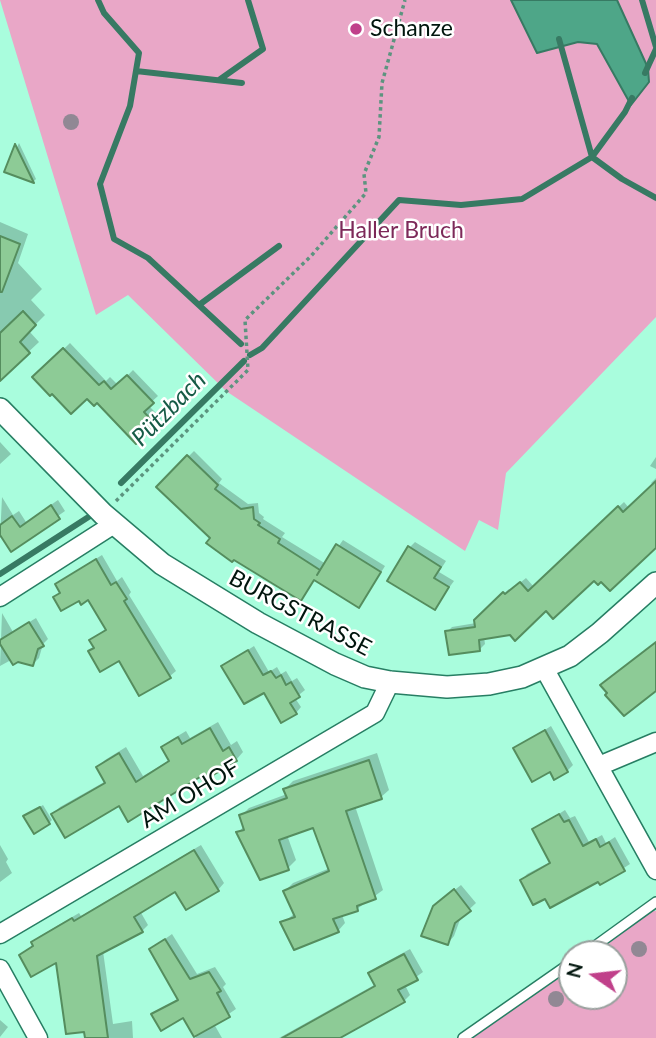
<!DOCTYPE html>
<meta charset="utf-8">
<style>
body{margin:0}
#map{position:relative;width:656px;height:1038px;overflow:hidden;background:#a9fddd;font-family:Lato,sans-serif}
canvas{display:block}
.north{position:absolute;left:558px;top:940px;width:70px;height:70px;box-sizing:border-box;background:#fff;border:2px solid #99a19e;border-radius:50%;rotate:284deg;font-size:19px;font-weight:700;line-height:28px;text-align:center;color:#00150d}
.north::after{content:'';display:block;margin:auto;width:24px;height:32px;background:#c0408a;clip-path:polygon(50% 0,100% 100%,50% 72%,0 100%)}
</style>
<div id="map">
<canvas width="656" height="1038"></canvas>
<div class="north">N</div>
</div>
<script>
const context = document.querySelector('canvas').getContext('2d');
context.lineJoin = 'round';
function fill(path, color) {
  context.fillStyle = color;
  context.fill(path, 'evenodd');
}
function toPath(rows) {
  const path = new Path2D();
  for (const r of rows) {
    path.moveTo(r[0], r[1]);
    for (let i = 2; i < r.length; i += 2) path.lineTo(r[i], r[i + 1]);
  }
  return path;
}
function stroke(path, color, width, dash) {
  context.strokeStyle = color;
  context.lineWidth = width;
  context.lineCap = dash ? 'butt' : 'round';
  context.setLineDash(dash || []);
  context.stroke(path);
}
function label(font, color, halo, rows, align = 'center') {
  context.font = font + ' Lato,sans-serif';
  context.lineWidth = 5;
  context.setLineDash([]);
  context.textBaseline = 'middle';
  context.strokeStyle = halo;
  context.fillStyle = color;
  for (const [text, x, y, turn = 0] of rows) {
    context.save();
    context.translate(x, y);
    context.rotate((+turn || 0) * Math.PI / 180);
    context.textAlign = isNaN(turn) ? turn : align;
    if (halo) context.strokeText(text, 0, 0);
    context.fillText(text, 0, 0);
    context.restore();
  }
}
fill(toPath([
 [0,0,656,0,656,317,506,473,498,530,479,520,465,551,226,391,128,295,96,315],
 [653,910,656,911,656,1038,471,1038,572,967,572,996,614,996,614,954,590,954]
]), '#e9a7c7');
const water = toPath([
 [511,0,617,0,648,68,649,82,631,105,597,44,578,42,537,53,511,0]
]);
fill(water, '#4ea688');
stroke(water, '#377a63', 2);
fill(toPath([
 [19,143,36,179,34,181,6,171],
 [0,222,28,234,18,263,42,289,31,300,45,315,29,331,39,342,3,376,0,374],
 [70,343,106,381,110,377,118,385,133,370,158,396,148,405,161,418,136,442,97,400,35,377],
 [0,442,11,454,0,464],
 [194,451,222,479,219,483,248,504,258,503,259,513,264,517,263,519,285,533,282,537,326,564,343,540,385,566,364,600,359,606,315,579,301,599,212,538,158,487],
 [656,457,656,469,650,466],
 [656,478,656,546,601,579,594,579,511,633,484,637,485,644,480,649,447,632,452,627,476,623,476,620,509,589,511,590,526,578,534,587,624,502,629,508,654,486,651,483],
 [2,497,13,515,19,511,26,522,58,500,65,511,11,549,3,536,0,538],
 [415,542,446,561,439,572,454,581,434,608,410,547],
 [102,555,117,581,122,577,131,592,129,595,176,671,170,676,90,652,95,647,91,640,107,628,89,598,55,597,61,591,57,584,63,579],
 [2,613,13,632,36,618,48,639,43,644,39,658,33,664,11,660,0,666],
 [254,646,269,672,277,667,281,674,286,671,292,681,297,678,305,690,295,698,301,707,296,713,223,666],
 [218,722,231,745,237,741,243,752,236,760,120,804,53,814,60,807,106,781,98,767,105,760,126,747,143,776,170,760,163,748,171,740,186,731,190,738],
 [551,726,573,765,567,771,550,769,515,749],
 [377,753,389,790,381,797,355,806,383,890,357,909,342,915,345,923,338,931,283,923,295,913,285,891,293,883,330,868,314,826,287,835,296,860,288,868,238,833,244,826,241,816,249,808,287,794,285,789,293,781],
 [43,805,52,820,49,823,28,814],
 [565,810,570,818,575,816,589,842,602,835,606,843,615,837,630,864,601,883,599,879,545,896,522,880,527,874,552,861,534,830],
 [0,845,8,859,6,862,12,873,0,882],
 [201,845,224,883,218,890,176,890,140,911,148,925,142,931,103,951,113,1024,132,1021,133,1038,87,1038,58,960,21,955,34,945,33,943,40,936,79,913,81,916],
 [461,885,476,903,461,917,454,936,448,943,442,900],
 [172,934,197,974,215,967,226,984,223,987,236,1009,214,1024,222,1038,196,1038,184,1016,154,1015,179,998,151,949],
 [410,949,423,972,405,985,410,995,404,1001,335,1038,279,1038,376,984,370,973,377,967],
 [0,1020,8,1027,0,1037]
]), '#0003');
stroke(toPath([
 [98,0,104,13,139,53,130,106,100,184,114,239,148,258,241,344],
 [642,0,656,47],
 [559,39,592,157,622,179,656,198],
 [136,71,242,83],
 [645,73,656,49],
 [219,80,263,49,248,0],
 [199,305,279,246],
 [250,355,262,348,399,200,461,205,522,199,592,157,625,112,632,98],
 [121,483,244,361],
 [0,574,90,516]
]), '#377a63', 6);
const building = toPath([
 [15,144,34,183,4,172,15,144],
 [0,236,20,244,2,292,0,292,0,236],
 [23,311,36,325,20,342,30,353,0,381,0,333,23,311],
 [63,348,99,385,104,381,111,389,127,375,154,403,144,412,156,425,136,444,97,403,94,406,87,399,71,414,52,394,50,396,32,377,63,348],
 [187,455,218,485,215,489,241,509,253,507,254,519,260,523,258,525,280,539,278,543,320,570,317,575,336,544,381,572,359,608,314,580,301,601,234,560,232,562,206,543,210,538,156,487,187,455],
 [656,481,656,548,610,591,601,582,598,585,594,581,553,619,546,611,515,641,510,635,479,640,480,651,449,655,445,631,475,627,474,620,503,592,505,594,520,582,528,591,618,506,623,512,656,481],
 [51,505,60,519,11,552,0,535,0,525,12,516,20,527,51,505],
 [408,546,441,567,434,578,449,587,435,610,387,581,408,546],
 [96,559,111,585,116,582,127,599,124,601,171,678,139,696,119,661,100,672,88,651,94,648,89,640,106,630,88,600,81,605,79,601,61,611,53,597,60,593,55,584,96,559],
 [29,622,44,646,38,649,33,666,18,662,13,665,0,644,0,640,29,622],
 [656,642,656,691,624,716,605,695,607,693,600,685,656,642],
 [248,650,263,675,271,671,276,678,281,675,286,685,291,682,300,697,290,703,297,714,281,723,264,693,244,704,221,666,248,650],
 [210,728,223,751,229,747,237,761,203,781,200,777,128,822,119,806,65,838,51,814,105,783,96,767,119,753,136,782,169,761,161,747,178,737,182,744,210,728],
 [545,730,568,772,554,780,550,772,532,782,513,748,545,730],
 [369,760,382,799,346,811,376,899,357,906,358,911,333,919,339,932,294,950,280,922,295,917,283,891,329,871,313,828,279,840,289,870,260,880,236,832,244,830,239,815,287,798,283,789,369,760],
 [40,807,50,824,34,834,23,816,40,807],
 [559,814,564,822,569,820,583,846,596,839,600,847,609,842,625,871,600,885,598,882,550,908,545,899,533,905,520,880,550,863,532,829,559,814],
 [194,850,219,891,186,910,175,892,134,917,143,932,97,956,108,1038,85,1038,84,1032,66,1034,56,963,31,977,19,955,33,946,31,942,72,918,74,921,194,850],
 [454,889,471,911,455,923,448,945,421,936,433,906,454,889],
 [165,939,190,979,209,972,221,991,217,993,230,1017,194,1037,183,1018,161,1031,151,1014,178,1000,149,949,165,939],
 [404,954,418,980,398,990,405,1002,340,1038,282,1038,375,986,368,973,404,954]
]);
fill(building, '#8dcb96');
stroke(building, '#558d5e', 2);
const service = toPath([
 [584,954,656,902],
 [463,1038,572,962]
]);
const minor = toPath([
 [0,597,114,524],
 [544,668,656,870],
 [599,766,656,742],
 [0,934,375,713,390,682],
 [0,969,38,1038]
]);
const tertiary = toPath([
 [0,409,103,514,162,564,258,623,335,664,365,677,390,682,447,687,489,684,522,677,570,656,600,633,656,583]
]);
stroke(service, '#277e63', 12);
stroke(minor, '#277e63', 21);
stroke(tertiary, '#277e63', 24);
stroke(toPath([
 [116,501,248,370,245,320,311,256,366,193,364,174,379,137,382,83,405,0]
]), '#5c947f', 3.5, [3.5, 3.5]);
stroke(service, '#fff', 9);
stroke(minor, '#fff', 18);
stroke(tertiary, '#fff', 21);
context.fillStyle = '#918894';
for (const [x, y] of [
 [71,122],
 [639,949],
 [556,999]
]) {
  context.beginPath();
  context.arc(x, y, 8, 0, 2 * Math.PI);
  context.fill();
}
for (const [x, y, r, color] of [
 [356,29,7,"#c0408a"]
]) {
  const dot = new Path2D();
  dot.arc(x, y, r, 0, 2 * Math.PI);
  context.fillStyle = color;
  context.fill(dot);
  stroke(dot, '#fff', 2.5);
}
label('23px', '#00150d', '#fff', [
 ["Schanze",370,29]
], 'left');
label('23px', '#7d2959', '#fff', [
 ["Haller Bruch",401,231]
]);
label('23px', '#00150d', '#fff', [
 ["BURGSTRASSE",300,613,28],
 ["AM OHOF",190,794,-31]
]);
label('italic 24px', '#165b46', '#fff', [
 ["Pützbach",169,409,-45]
]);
</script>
